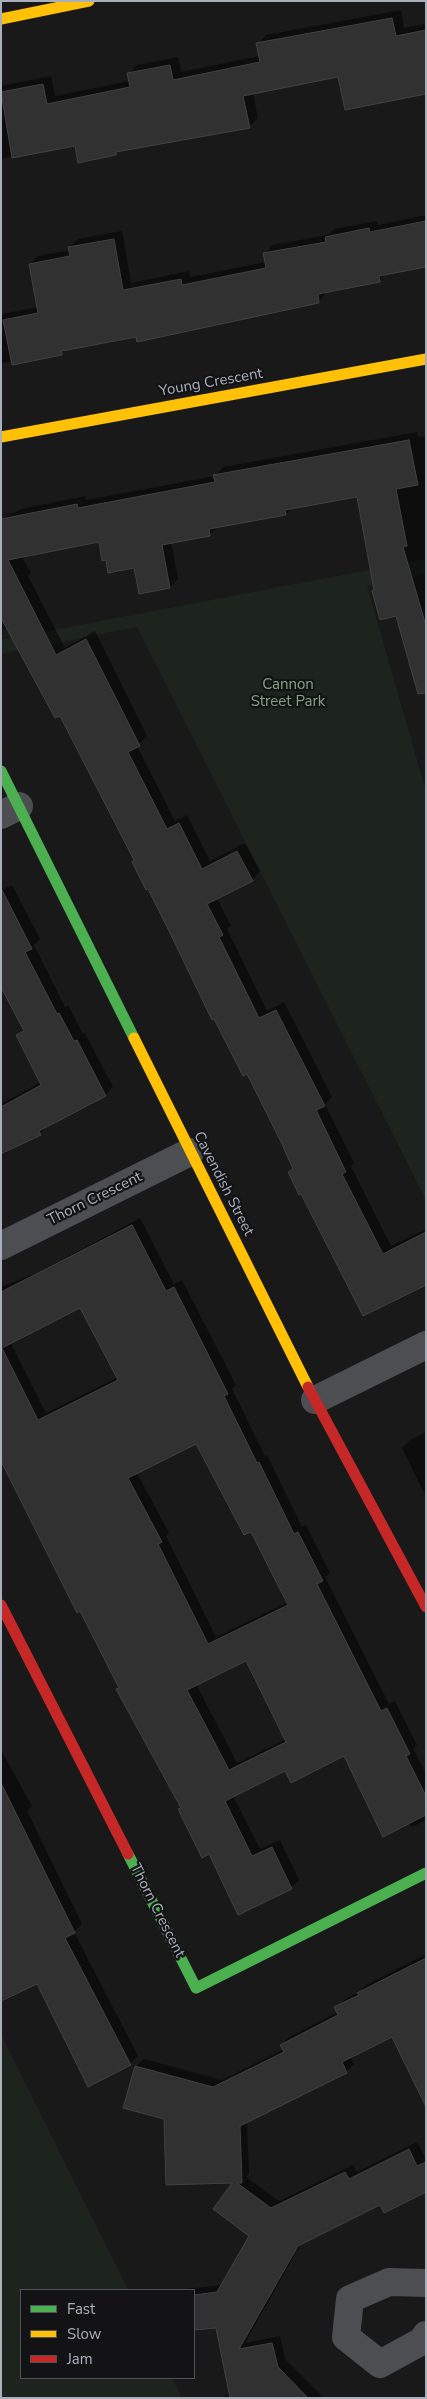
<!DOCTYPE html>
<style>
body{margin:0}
#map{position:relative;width:427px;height:2399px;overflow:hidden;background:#191919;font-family:"Nunito Sans",sans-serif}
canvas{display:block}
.frame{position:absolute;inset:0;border:2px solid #a9b0bb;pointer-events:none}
.legend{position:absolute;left:20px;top:2289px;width:175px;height:90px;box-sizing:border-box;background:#131315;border:1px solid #4f5257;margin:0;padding:6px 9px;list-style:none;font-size:15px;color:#a9b0bb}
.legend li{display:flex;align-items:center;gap:10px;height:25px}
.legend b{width:25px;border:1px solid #4f5257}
</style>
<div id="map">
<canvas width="427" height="2399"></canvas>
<div class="frame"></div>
<ul class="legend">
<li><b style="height:6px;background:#4caf50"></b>Fast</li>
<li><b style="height:6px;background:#ffc107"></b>Slow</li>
<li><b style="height:6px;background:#c62828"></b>Jam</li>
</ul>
</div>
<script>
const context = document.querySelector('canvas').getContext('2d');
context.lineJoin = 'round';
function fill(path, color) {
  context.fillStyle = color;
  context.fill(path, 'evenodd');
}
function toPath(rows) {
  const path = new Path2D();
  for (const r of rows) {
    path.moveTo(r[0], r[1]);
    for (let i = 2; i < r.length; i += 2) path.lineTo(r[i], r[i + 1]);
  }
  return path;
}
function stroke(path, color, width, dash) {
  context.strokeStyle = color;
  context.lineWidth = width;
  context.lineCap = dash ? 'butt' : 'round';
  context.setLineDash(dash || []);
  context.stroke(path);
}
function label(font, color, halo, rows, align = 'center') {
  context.font = font + ' "Nunito Sans",sans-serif';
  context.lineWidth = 4.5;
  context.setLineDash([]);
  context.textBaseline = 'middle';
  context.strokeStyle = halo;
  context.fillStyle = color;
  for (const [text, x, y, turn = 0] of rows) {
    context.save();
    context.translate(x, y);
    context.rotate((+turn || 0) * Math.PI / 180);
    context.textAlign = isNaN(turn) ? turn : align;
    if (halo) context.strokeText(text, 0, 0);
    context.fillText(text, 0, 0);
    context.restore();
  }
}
fill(toPath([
 [426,559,426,574,367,586,426,791,426,1200,137,627,1,654,1,640],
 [1,2034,128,2290,21,2290,21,2378,172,2378,182,2398,1,2398]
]), '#1c241d');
fill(toPath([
 [401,10,404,28,426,24,426,93,339,75,253,93,258,118,249,127,120,150,116,154,76,145,1,159,1,86,51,76,55,96,130,81,129,74,137,65,178,57,181,72,260,56,258,44,266,35],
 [426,215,426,266,386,273,379,281,327,291,319,302,138,340,137,336,67,349,62,354,1,363,1,314,39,307,30,264,38,256,70,250,69,247,78,239,122,231,131,283,189,271,190,277,266,262,265,254,273,245,328,235,334,229,377,221,378,225],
 [417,432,418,437,426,436,426,663,397,615,375,589,358,495,293,507,286,514,217,527,209,535,171,542,178,579,170,587,135,567,107,559,100,541,22,556,31,573,28,576,65,648,95,631,147,736,137,746,175,821,187,815,210,861,245,843,260,871,252,880,217,898,231,926,227,929,267,1011,284,1002,332,1097,325,1104,354,1163,351,1166,391,1246,426,1229,426,1284,364,1315,289,1172,293,1168,248,1073,60,714,8,627,1,630,1,519,21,509,85,496,86,500,215,476,223,467],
 [12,885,40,939,34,945,65,1007,68,1005,83,1034,85,1033,113,1087,105,1095,48,1125,40,1134,1,1156,1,1104,41,1082,18,1035,24,1029,1,890],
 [140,1218,174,1284,182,1280,236,1385,232,1389,265,1456,267,1455,302,1527,306,1525,330,1573,325,1577,389,1704,395,1701,417,1745,413,1749,426,1773,426,1820,412,1827,344,1754,286,1769,233,1796,260,1849,280,1840,299,1880,291,1888,209,1853,180,1809,182,1807,1,1456,1,1287,37,1273],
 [80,1306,118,1377,46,1413,10,1342],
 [197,1443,213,1476,215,1475,252,1530,288,1602,216,1637,166,1536,169,1533,137,1473],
 [246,1659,286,1739,237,1763,196,1684],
 [426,1432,426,1497,402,1448,410,1440],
 [1,1750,32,1806,27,1811,82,1924,74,1932,138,2056,130,2064,37,1983,1,2000],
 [426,1954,426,2067,393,2035,350,2056,354,2064,346,2072,247,2121,249,2174,246,2177,279,2201,353,2165,357,2172,417,2142,426,2159,426,2191,380,2203,302,2242,245,2343,280,2336,285,2359,324,2398,222,2398,230,2393,217,2327,194,2329,194,2290,176,2290,222,2285,251,2235,235,2182,166,2118,136,2066,144,2059,222,2080,284,2049,281,2045,289,2037,338,2012,336,2008,344,2000,359,1992,366,1985]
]), '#0007');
const building = toPath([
 [392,18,396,36,426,30,426,94,345,110,338,77,243,96,250,128,116,152,116,155,78,163,75,146,12,158,1,92,43,84,47,104,130,87,127,73,170,65,173,80,260,62,256,43,392,18],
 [426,221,426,267,379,276,380,282,318,294,319,303,137,342,136,337,62,351,62,355,12,365,3,320,38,313,29,264,70,256,68,247,114,239,123,290,181,279,182,285,266,268,263,253,326,242,325,237,369,228,370,232,426,221],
 [409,440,418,485,396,489,407,546,403,547,426,626,426,693,418,694,396,616,380,620,372,591,374,590,357,497,285,510,286,515,209,529,210,536,162,545,170,588,139,594,134,568,108,573,106,560,102,561,99,542,8,560,56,655,86,639,140,746,128,752,167,829,179,823,202,869,237,851,253,881,207,904,223,935,219,937,259,1018,276,1010,325,1106,316,1110,346,1172,342,1174,383,1254,426,1232,426,1285,363,1316,301,1194,299,1195,288,1172,293,1169,281,1142,247,1074,243,1076,214,1019,212,1020,170,933,148,889,146,890,132,862,134,860,60,716,55,718,1,618,1,519,77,504,78,508,215,482,213,475,409,440],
 [1,888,32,949,25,952,57,1014,59,1013,74,1041,77,1040,106,1096,39,1131,41,1135,1,1154,1,1107,41,1085,16,1035,24,1031,1,987,1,888],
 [132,1225,166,1291,174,1287,228,1394,224,1396,257,1463,259,1462,294,1534,298,1532,323,1581,317,1584,381,1711,387,1708,410,1754,406,1756,426,1796,426,1815,383,1837,344,1756,291,1783,285,1771,225,1801,252,1856,272,1847,292,1889,238,1915,209,1854,202,1858,178,1809,181,1808,116,1689,119,1688,80,1611,77,1613,1,1461,1,1292,132,1225],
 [80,1308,118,1380,38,1420,2,1348,80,1308],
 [196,1444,244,1535,251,1532,288,1605,208,1644,158,1544,162,1542,128,1478,196,1444],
 [246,1661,286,1742,229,1770,187,1690,246,1661],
 [1,1783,75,1933,65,1938,131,2065,88,2087,37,1984,1,2001,1,1783],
 [426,1958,426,2107,392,2037,342,2062,347,2073,240,2126,242,2183,237,2183,271,2208,345,2172,349,2179,409,2149,417,2166,426,2162,426,2192,384,2213,380,2205,298,2246,239,2349,272,2343,278,2367,308,2398,230,2398,216,2328,194,2330,194,2295,217,2292,249,2236,213,2209,232,2183,166,2185,164,2119,123,2108,135,2066,213,2087,284,2052,280,2045,338,2015,334,2007,359,1995,357,1993,426,1958]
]);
fill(building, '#313131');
stroke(building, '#414245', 1);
stroke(toPath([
 [1,815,19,806],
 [1,1246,190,1152],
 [315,1400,426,1345],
 [426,2283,389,2282,350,2299,346,2337,380,2364,422,2341,426,2335]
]), '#4c4e52', 28);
stroke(toPath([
 [1,771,134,1038],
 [128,1854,196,1988,426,1873]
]), '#4caf50', 11);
stroke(toPath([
 [1,19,89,1],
 [1,437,426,359],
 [134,1038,308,1387]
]), '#ffc107', 11);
stroke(toPath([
 [308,1387,426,1607],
 [1,1605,128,1854]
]), '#c62828', 11);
label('15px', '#a9b0bb', '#131315', [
 ["Young Crescent",211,383,-10],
 ["Cavendish Street",223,1184,63],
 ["Thorn Crescent",95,1199,-26],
 ["Thorn Crescent",157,1911,63]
]);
label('15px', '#81a77f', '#131315', [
 ["Cannon",288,685],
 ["Street Park",288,702]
]);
</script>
